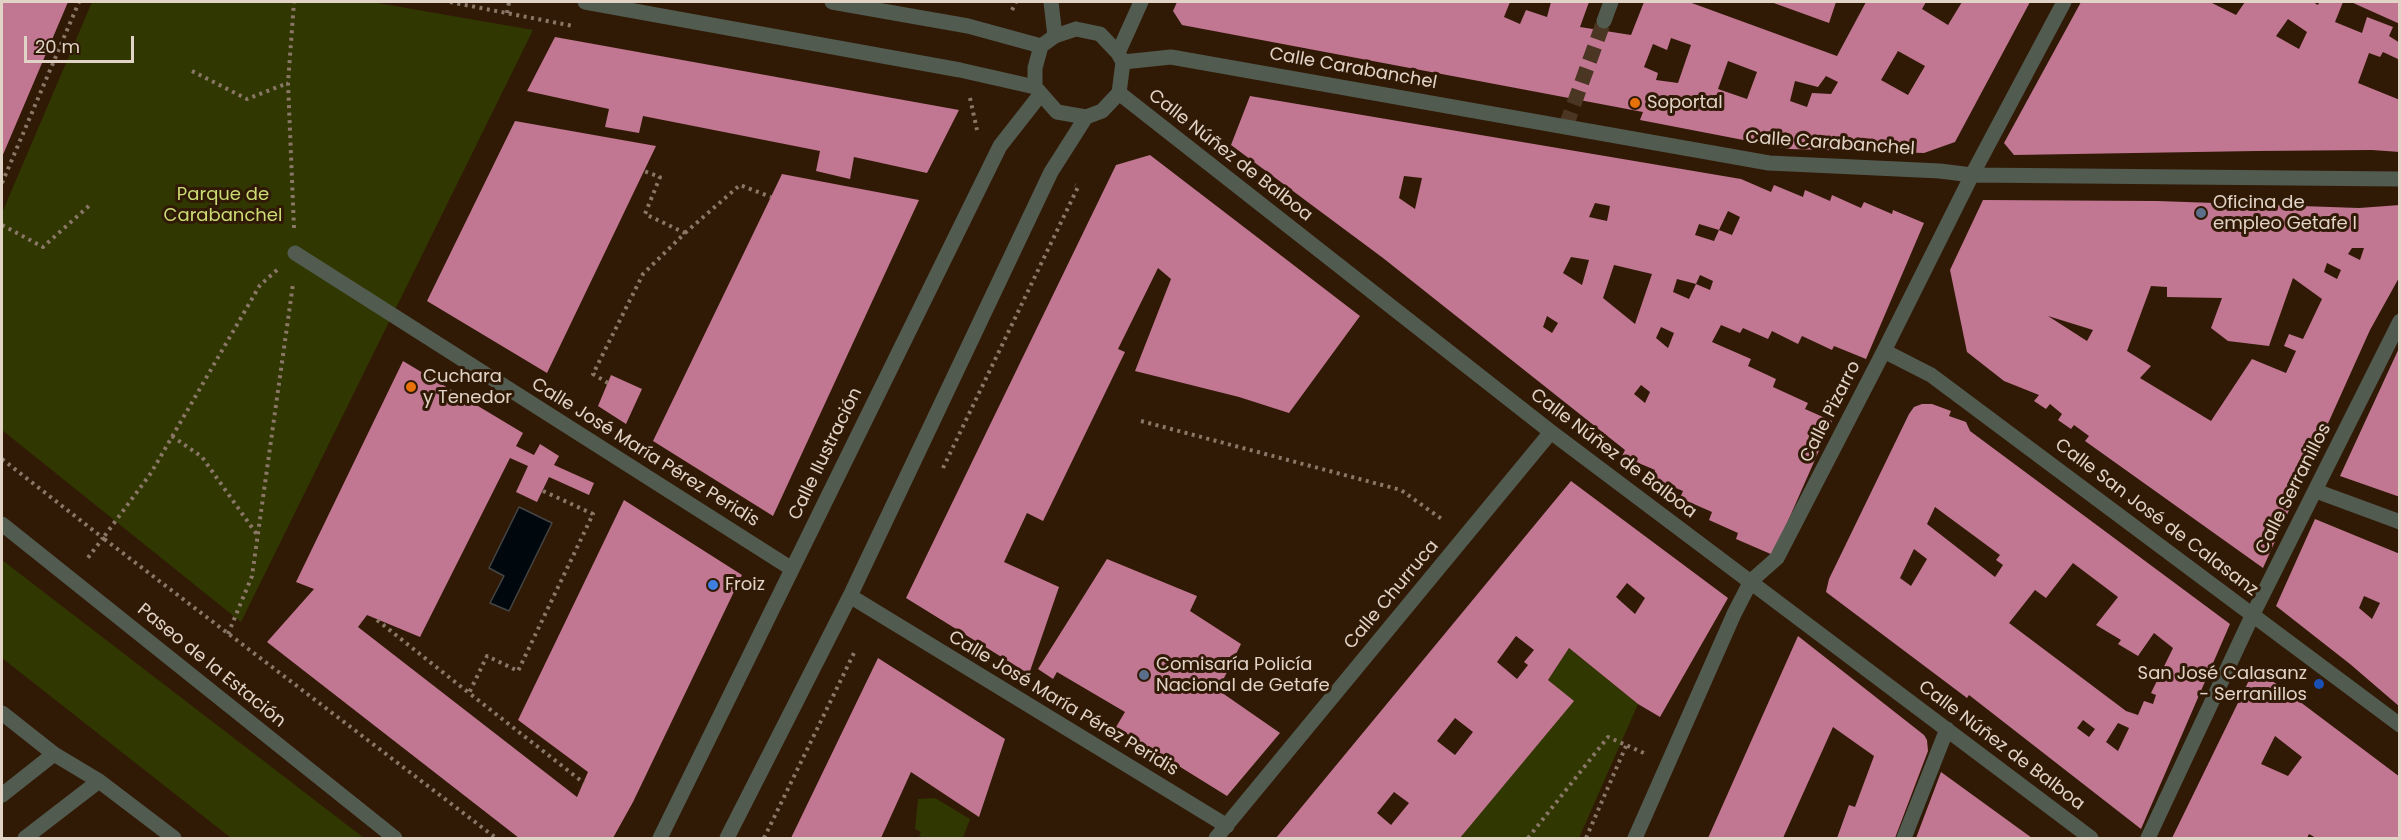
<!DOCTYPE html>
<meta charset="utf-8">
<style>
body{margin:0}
#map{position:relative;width:2401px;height:840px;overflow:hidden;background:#301a06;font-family:Poppins,sans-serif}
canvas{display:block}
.frame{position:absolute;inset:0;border:3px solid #e2d3c7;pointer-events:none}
.scale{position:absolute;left:24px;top:36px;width:110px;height:27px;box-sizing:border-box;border:3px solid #e2d3c7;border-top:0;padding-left:8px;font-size:18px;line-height:21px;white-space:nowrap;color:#e2d3c7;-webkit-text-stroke:4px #301a06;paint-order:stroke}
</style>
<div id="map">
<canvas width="2401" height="840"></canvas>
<div class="frame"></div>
<div class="scale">20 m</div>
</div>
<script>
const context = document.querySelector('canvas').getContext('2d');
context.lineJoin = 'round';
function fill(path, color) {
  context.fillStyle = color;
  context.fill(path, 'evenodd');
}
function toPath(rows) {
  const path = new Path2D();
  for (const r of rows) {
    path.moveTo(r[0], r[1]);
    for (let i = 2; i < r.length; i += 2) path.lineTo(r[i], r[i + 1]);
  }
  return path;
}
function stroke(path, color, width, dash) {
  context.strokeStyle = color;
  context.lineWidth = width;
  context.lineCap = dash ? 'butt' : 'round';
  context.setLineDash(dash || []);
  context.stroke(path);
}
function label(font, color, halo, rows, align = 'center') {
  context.font = font + ' Poppins,sans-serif';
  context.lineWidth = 6;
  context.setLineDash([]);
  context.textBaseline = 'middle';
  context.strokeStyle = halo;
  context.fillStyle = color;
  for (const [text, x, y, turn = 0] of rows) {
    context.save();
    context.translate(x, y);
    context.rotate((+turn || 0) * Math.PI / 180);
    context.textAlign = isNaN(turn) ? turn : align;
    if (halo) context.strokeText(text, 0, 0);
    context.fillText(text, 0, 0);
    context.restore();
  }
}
fill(toPath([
 [92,2,372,2,533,30,241,622,2,430,2,213],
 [2,560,364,838,231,838,2,658],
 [1569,648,1638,704,1579,838,1460,838,1573,701,1548,680],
 [935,798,970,819,963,838,924,838,919,836,921,832,915,829,918,799]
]), '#313700');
const water = toPath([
 [519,507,552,523,509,611,490,603,504,576,489,568,519,507]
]);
fill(water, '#01080d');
stroke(water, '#444545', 1.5);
fill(toPath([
 [2,2,68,2,2,157],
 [1177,2,1510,2,1504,17,1520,24,1526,10,1547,17,1551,2,1589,2,1580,27,1631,35,1644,2,1689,2,1837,56,1866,2,1926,2,1922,9,1948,25,1962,2,2030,2,1955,142,1924,153,1790,149,1640,120,1643,112,1182,25,1173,11],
 [1671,38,1691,45,1678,83,1656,80,1658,73,1644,67,1653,44,1667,50],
 [1898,51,1925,66,1908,95,1881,80],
 [1728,61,1757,72,1747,99,1718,89],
 [1826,76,1838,82,1831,94,1812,93,1807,107,1790,101,1795,81,1818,87],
 [1771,2,1836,2,1829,23],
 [2081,2,2210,2,2236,15,2245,2,2313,2,2318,5,2319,2,2343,2,2335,22,2362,33,2367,17,2393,27,2389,36,2400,43,2400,60,2383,52,2380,57,2369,53,2358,83,2400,100,2400,152,2372,150,2256,151,2014,155,2004,143],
 [2288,19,2307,32,2299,49,2276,36],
 [2351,2,2400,2,2400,24],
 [555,37,959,110,927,173,854,157,850,179,816,171,820,151,643,116,639,133,605,127,609,109,527,91],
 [1250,96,1741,179,1771,192,1774,185,1803,197,1805,190,1830,201,1832,195,1861,208,1864,202,1892,214,1893,210,1924,223,1866,359,1834,346,1832,350,1802,336,1798,344,1772,331,1768,339,1743,328,1740,333,1721,325,1712,342,1751,359,1748,366,1776,379,1773,387,1808,403,1805,409,1832,421,1773,555,1736,539,1738,533,1709,520,1712,512,1680,498,1683,491,1652,478,1655,470,1622,456,1625,450,1383,258,1231,145],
 [1404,176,1422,178,1415,209,1399,198],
 [1595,203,1610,206,1607,221,1589,217],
 [1728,211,1740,217,1732,235,1719,230,1714,241,1695,235,1699,224,1719,230],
 [1571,257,1589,260,1582,285,1563,273],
 [1614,265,1652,274,1635,324,1603,298],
 [1700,275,1713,281,1710,290,1696,284,1689,299,1673,292,1677,279,1696,284],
 [1547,316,1558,323,1552,333,1543,327],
 [1661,327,1674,333,1668,348,1656,338],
 [1641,385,1650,392,1645,403,1634,394],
 [515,121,656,146,547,373,427,301],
 [1150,155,1360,316,1289,413,1239,397,1135,371,1171,279,1158,268,1118,349,1125,352,1043,521,1027,513,1004,562,1059,587,1029,674,906,598,1116,165],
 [782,174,919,200,773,516,653,441],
 [1983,200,2157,201,2359,208,2400,205,2400,276,2370,330,2263,568,2085,441,2089,436,2074,425,2071,429,2058,420,2062,414,2050,404,2046,409,2034,401,2039,395,2004,381,1967,352,1950,270],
 [2352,248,2364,248,2360,260,2348,254],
 [2327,263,2341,270,2337,279,2324,272],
 [2293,278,2322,299,2303,339,2289,334,2284,346,2296,351,2286,373,2252,359,2211,421,2140,378,2151,366,2127,351,2151,286,2167,287,2167,297,2222,298,2211,328,2228,341,2269,346],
 [2048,316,2093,330,2087,341],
 [2400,346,2400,497,2340,476],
 [403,361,523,433,516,446,534,455,540,444,559,456,554,465,594,483,589,495,549,477,537,502,516,492,528,466,510,458,420,637,367,615,358,627,577,797,588,772,518,720,624,500,742,575,633,802,613,838,519,838,267,642,314,589,296,582],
 [611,375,642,389,626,424,598,406],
 [1922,404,1932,404,1951,411,1949,416,1966,422,1970,431,2230,624,2141,829,1969,695,1967,698,1826,592,1829,579,1909,414,1914,407],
 [1935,507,2000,555,1996,560,2003,565,1995,577,1927,524],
 [1914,549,1927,559,1911,586,1900,578],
 [2073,563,2118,597,2096,625,2121,640,2118,644,2138,656,2154,633,2173,648,2151,693,2156,695,2153,704,2144,701,2138,715,2126,711,2009,623,2035,590,2046,598],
 [2083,720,2095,729,2089,737,2077,728],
 [2118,723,2129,728,2118,751,2106,742],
 [1571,481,1728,598,1660,717,1638,704,1569,648,1548,680,1574,701,1460,838,1276,838],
 [1627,583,1645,598,1635,614,1616,597],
 [1516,636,1534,650,1524,662,1528,665,1517,679,1497,662],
 [1455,718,1473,732,1455,755,1437,741],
 [1394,792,1409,803,1391,825,1377,813],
 [2315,519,2400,554,2400,707,2350,664,2276,606],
 [2364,596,2380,603,2372,619,2359,608],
 [1107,559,1197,596,1190,611,1241,644,1218,690,1280,733,1227,796,1116,727,1125,712,1057,672,1053,679,1038,669],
 [1798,636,1924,735,1927,740,1928,751,1895,838,1837,838,1849,805,1855,807,1874,756,1833,727,1783,838,1708,838],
 [878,658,1005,739,979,817,911,772,881,838,791,838],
 [2255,668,2400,777,2400,838,2316,838,2309,834,2307,838,2172,838],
 [2275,736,2302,757,2288,776,2261,764],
 [1941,772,2032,838,1916,838]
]), '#c17691');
stroke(toPath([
 [1566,126,1604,21]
]), '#4b3623', 15, [15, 8]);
stroke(toPath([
 [450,2,573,26],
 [1012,10,1016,2],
 [507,13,509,2],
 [192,71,247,99,288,83],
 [970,98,977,130],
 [2,183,79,2],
 [2,225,43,247,90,205],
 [294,228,288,83,294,2],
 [685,233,740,185,771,197],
 [277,270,260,285,151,473,103,538,496,838],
 [608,383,593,374,643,274,685,233,645,214,660,177,644,171],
 [1141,421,1401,490,1443,520],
 [172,436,202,457,258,536],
 [2,459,103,538,87,559],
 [943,468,1078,187,1075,185],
 [543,491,593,514,518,671,487,656,469,693,584,783],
 [377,620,469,693],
 [228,634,252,576,293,284],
 [764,838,855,651],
 [1528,838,1608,737,1646,754],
 [1586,838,1626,746]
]), '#8a7767', 4, [3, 4.5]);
stroke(toPath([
 [585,2,960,70,1035,87],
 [832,2,968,26,1041,46],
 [1051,2,1055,36],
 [1604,21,1611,2],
 [1076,29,1100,34,1118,53,1123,62,1119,93,1102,111,1086,117,1057,112,1035,87,1035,68,1041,46,1055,36,1076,29],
 [1118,53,1141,2],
 [1123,62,1171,57,1769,163,1940,171,1972,175,2400,179],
 [1119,93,1551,432,2091,838],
 [295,253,792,569],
 [1884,351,1931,375,2400,725],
 [2316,491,2400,522],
 [2,524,395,838],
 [850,596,1227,826],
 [2,713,54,754,99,781,174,838],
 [2,795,54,754],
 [25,838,99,781],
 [660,838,1000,146,1040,95],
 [727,838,850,596,1051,172,1086,117],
 [1216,838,1551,432],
 [1635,838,1734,614,1751,581,1777,558,1884,351,1972,175,2064,2],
 [1904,838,1947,729],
 [2148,838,2253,614,2400,321]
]), '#525b50', 15);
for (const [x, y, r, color] of [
 [1635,103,6,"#e8710a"],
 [2201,213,6,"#5c6f8a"],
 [411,387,6,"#e8710a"],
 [713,585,6,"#3f7fe0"],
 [1144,675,6,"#5c6f8a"],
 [2319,684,6,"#1a4fb4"]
]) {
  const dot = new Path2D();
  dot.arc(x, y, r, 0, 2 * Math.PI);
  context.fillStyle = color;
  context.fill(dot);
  stroke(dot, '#301a06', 2);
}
label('18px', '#e2d3c7', '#301a06', [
 ["Calle Carabanchel",1353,69,10],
 ["Calle Carabanchel",1830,144,4],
 ["Calle Núñez de Balboa",1230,156,38],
 ["Calle Pizarro",1831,412,-63],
 ["Calle José María Pérez Peridis",645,453,32],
 ["Calle Ilustración",826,454,-64],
 ["Calle Núñez de Balboa",1613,454,37],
 ["Calle Serranillos",2294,489,-63],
 ["Calle San José de Calasanz",2156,518,37],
 ["Calle Churruca",1392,595,-50],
 ["Paseo de la Estación",211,666,39],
 ["Calle José María Pérez Peridis",1063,704,31],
 ["Calle Núñez de Balboa",2001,746,37]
]);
label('18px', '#e2d3c7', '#301a06', [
 ["Soportal",1647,103],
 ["Oficina de",2213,203],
 ["empleo Getafe I",2213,224],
 ["Cuchara",423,377],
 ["y Tenedor",423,398],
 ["Froiz",725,585],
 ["Comisaría Policía",1156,665],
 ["Nacional de Getafe",1156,686],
 ["San José Calasanz",2307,674,"right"],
 ["- Serranillos",2307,695,"right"]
], 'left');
label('18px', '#ccdc75', '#301a06', [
 ["Parque de",223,195],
 ["Carabanchel",223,216]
]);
</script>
